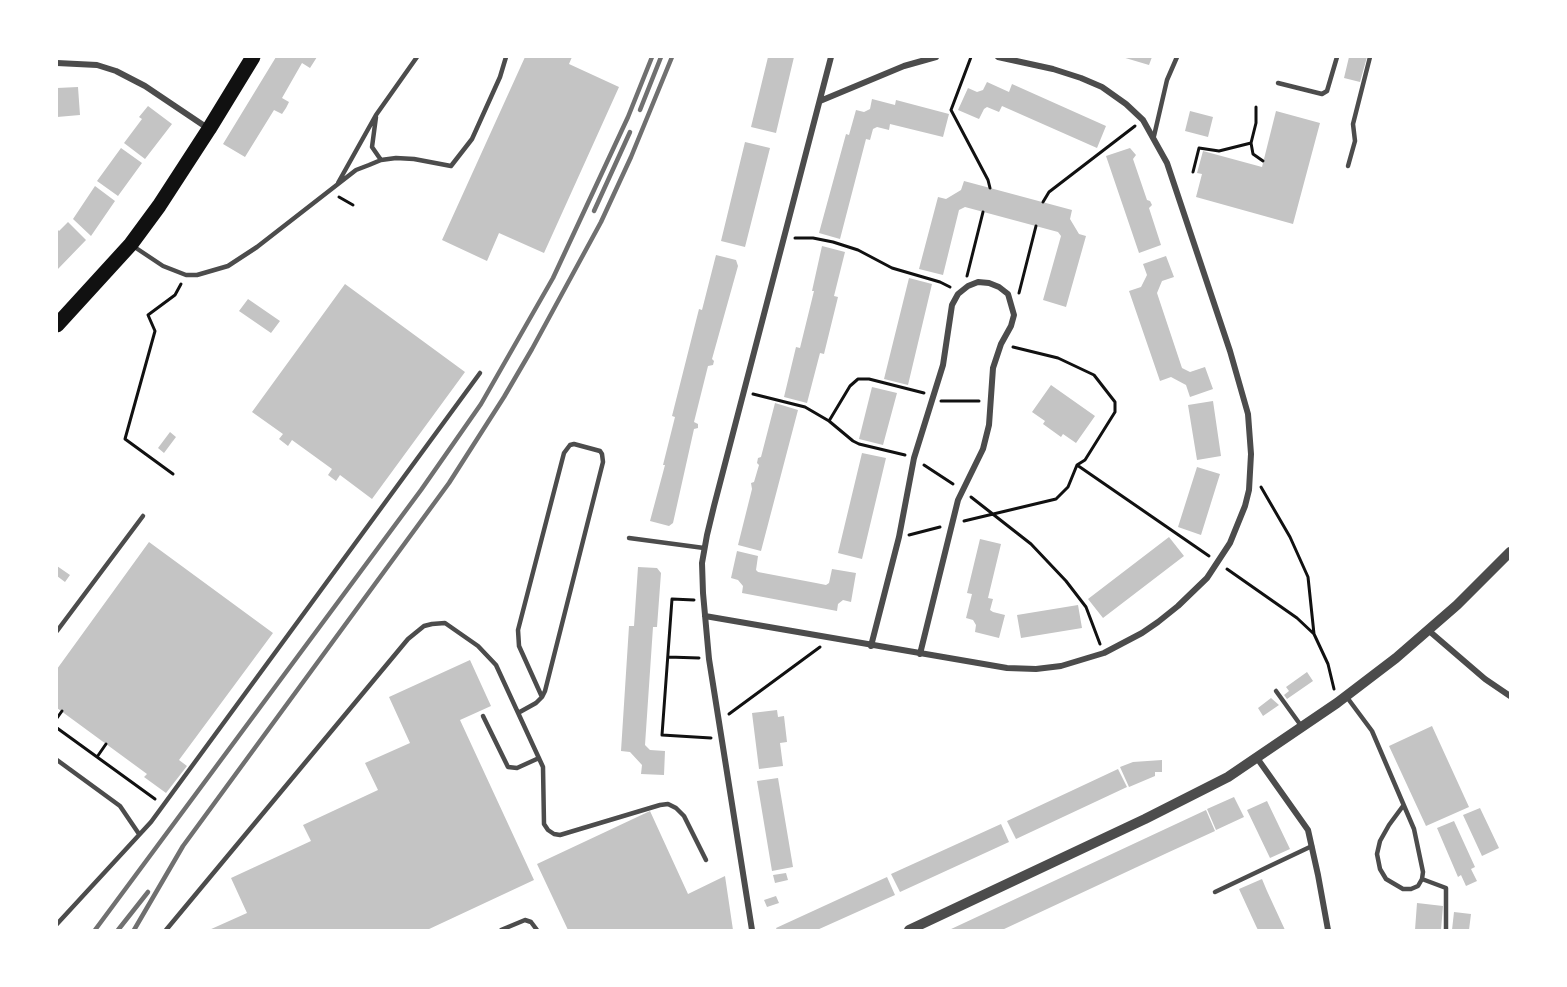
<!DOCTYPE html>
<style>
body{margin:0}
#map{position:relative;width:1567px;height:987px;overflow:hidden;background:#fff;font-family:Montserrat,sans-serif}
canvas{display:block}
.frame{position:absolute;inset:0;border:58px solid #fff;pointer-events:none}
</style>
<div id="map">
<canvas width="1567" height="987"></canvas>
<div class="frame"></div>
</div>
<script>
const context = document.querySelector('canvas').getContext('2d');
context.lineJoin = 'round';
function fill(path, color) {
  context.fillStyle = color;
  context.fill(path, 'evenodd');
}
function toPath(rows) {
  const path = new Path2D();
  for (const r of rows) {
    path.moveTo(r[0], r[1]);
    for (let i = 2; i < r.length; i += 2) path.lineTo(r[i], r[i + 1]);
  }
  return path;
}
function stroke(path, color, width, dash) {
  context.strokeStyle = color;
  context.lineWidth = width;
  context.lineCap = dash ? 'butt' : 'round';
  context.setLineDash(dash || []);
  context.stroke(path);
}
fill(toPath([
 [276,57,317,57,310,68,302,63,282,98,289,102,286,108,282,114,274,110,245,157,223,144],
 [525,57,572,57,569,64,619,87,544,253,499,233,487,261,442,240],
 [768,57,794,57,776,133,751,127],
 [1122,57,1152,57,1149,65],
 [1349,57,1367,57,1360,82,1344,78],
 [987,82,1009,92,1012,84,1106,126,1097,148,1002,106,999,112,987,107,984,109,979,119,958,110,968,88,977,92,983,90],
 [78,87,80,115,57,117,57,88],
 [872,99,895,105,896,100,949,114,943,137,890,124,889,130,877,127,873,129,870,140,866,139,840,239,819,233,846,134,849,135,856,110,864,112,870,109],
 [148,106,172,124,145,159,124,143,142,119,139,117],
 [1190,111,1213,117,1208,137,1185,131],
 [1276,111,1320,123,1293,224,1196,197,1202,174,1197,173,1203,151,1262,167],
 [745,142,770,148,745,247,721,241],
 [121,148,142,163,118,196,97,181],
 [1130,148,1136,155,1133,159,1147,200,1150,201,1152,205,1149,208,1161,245,1139,253,1106,156],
 [964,181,1072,210,1070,219,1079,234,1086,236,1066,307,1043,300,1061,236,1058,232,965,207,959,210,943,275,919,269,938,197,946,199,961,190],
 [95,186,115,201,91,236,73,219],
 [68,222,86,240,57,270,57,229,59,231],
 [822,246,845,252,834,296,838,297,824,354,820,353,807,403,784,397,796,347,800,348,814,291,812,291],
 [716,255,736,260,738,266,712,359,714,361,713,365,708,366,694,422,698,424,698,428,694,429,673,523,669,526,650,521,665,465,663,465,675,417,672,416,699,309,702,310],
 [1166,256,1174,277,1162,281,1157,293,1182,368,1190,372,1205,367,1213,389,1190,397,1186,385,1171,377,1160,381,1129,291,1141,287,1147,275,1143,264],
 [909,278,932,284,908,385,884,379],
 [345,284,465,372,372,499,340,475,336,481,328,475,332,469,292,440,288,446,279,439,283,434,252,412],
 [248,299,280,321,271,333,239,311],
 [1051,385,1095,416,1076,443,1063,434,1061,437,1043,424,1045,421,1032,412],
 [872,387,897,393,883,445,859,439],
 [1213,401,1221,456,1197,460,1188,405],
 [775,403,798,410,761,551,738,545,752,489,751,483,754,482,759,465,757,463,758,458,761,457],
 [170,432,176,437,164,453,158,448],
 [862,453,886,458,862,559,838,553],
 [1197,467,1220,474,1201,535,1178,527],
 [1169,537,1184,556,1103,618,1088,599],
 [980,539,1001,544,988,598,993,599,990,610,993,612,1005,615,999,638,975,632,976,625,973,620,966,618,972,594,967,593],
 [149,542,273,633,179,760,187,766,166,793,144,777,147,774,57,708,57,669],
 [737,551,758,556,756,570,758,572,816,583,826,585,829,583,832,569,856,573,851,602,843,600,838,604,837,611,742,593,743,586,738,580,731,578],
 [57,566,70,575,65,582,57,576],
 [638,567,657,568,661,573,657,627,653,627,645,745,650,750,665,751,664,775,641,774,642,765,630,752,621,751,629,626,634,626],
 [1078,605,1082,628,1021,638,1017,615],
 [470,660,491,706,460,720,534,880,427,930,209,930,247,913,231,878,311,841,303,825,378,790,365,763,410,743,389,697],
 [1307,672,1313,681,1287,699,1284,695,1289,691,1286,687],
 [1271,698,1279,705,1263,716,1258,708],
 [777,710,778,717,784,716,787,742,780,743,783,766,759,769,752,713],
 [1432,726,1469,807,1426,826,1389,746],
 [1162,760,1162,772,1155,772,1155,776,1129,787,1120,767,1133,762],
 [1118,769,1127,787,1016,839,1007,821],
 [778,778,793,867,772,871,757,781],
 [1234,797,1244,817,1216,830,1207,809],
 [1267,801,1290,849,1270,858,1247,810],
 [1480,808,1499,848,1482,856,1463,815],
 [1206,810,1215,831,1167,853,1002,930,949,930],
 [650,811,688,894,725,876,733,930,568,930,537,864],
 [1454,821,1475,867,1471,869,1477,881,1466,886,1461,875,1458,877,1437,828],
 [1001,824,1009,842,900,892,891,874],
 [786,873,788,880,775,883,773,875],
 [887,877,895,895,817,930,777,930,776,928],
 [1262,879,1267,891,1285,930,1258,930,1256,926,1239,889],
 [776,896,779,903,767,907,764,900],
 [1417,903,1443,906,1441,930,1415,930],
 [1454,912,1471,914,1469,930,1452,930]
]), '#c4c4c4');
stroke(toPath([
 [971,57,951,110,988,180,990,188],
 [1256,107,1256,123,1251,143,1253,154,1263,161],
 [1193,172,1199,148,1219,151,1251,143],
 [339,197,353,205],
 [1043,202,1049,192,1135,126],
 [795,238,813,238,833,242,858,250,892,268,940,282,950,287],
 [967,276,983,212],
 [1019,293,1036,226],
 [753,394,805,407,829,421,850,386,858,379,869,379,924,393],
 [941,401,979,401],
 [829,421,853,441,859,444,905,455],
 [924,465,953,484],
 [1077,465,1209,556],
 [173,474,125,439,155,331,148,315,175,295,181,284],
 [1261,487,1290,537,1308,577,1314,634,1328,664,1334,689],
 [971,497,1031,544,1066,581,1086,607,1100,644],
 [964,521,1056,499,1068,487,1077,465,1085,460,1115,412,1115,402,1094,375,1058,358,1013,347],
 [909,535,940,527],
 [1227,569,1297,618,1314,634],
 [694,600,672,599,662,735,711,738],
 [668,657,699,658],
 [729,714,820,647],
 [57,718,62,711],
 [57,728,155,799],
 [97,757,106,744]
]), '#111', 3);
stroke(toPath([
 [1278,83,1322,94,1327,91,1337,57],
 [376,117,372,147,381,160],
 [1154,136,1167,80,1177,57],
 [1348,166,1355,141,1353,124,1370,57],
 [338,183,376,115,417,57],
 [133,246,163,266,186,275,197,275,228,266,257,247,356,170,369,165,381,160,396,158,414,159,451,166,472,139,500,77,506,57],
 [629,538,704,548],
 [57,631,143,516],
 [1276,691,1302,727],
 [1346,696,1372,731,1414,829,1423,872,1422,879,1418,886,1411,889,1403,889,1386,879,1380,869,1377,854,1380,841,1389,825,1403,806],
 [518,713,536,703,542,697,545,691,603,462,602,454,600,451,574,444,570,445,564,453,518,630,519,646,542,697],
 [483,716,508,767,517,768,539,758],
 [57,760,120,806,139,834],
 [1422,879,1446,888,1446,930],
 [1215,892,1312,846],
 [57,924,151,822,480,373],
 [166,930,408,639,424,626,432,624,445,623,478,646,496,665,543,767,544,824,548,830,554,834,560,835,660,805,668,804,676,808,684,816,706,860],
 [501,930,525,920,531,922,537,930]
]), '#4c4c4c', 4.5);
stroke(toPath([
 [57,63,97,65,116,71,145,86,209,129],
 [820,101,904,66,936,57],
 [705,616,1007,668,1036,669,1061,666,1104,653,1142,633,1158,622,1178,606,1207,578,1230,543,1245,506,1249,490,1251,454,1248,414,1230,351,1167,163,1143,120,1126,104,1102,87,1081,78,1053,69,998,57],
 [1428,630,1485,679,1510,696],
 [871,646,899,537,914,458,943,365,952,305,958,294,968,286,978,282,989,283,999,287,1008,294,1014,315,1011,326,1001,344,993,368,989,425,983,449,958,500,920,654],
 [1257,758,1308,830,1318,875,1328,930],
 [752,930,709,659,703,593,702,563,707,535,714,506,831,57]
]), '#4c4c4c', 6);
stroke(toPath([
 [909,930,1145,819,1228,777,1337,703,1396,658,1457,605,1510,552]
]), '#4c4c4c', 10);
stroke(toPath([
 [57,325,131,244,159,206,209,129,253,57]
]), '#111', 15);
stroke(toPath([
 [640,110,661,57],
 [594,211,630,132],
 [95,930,421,490,481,404,553,278,628,117,652,57],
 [118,930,148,892],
 [134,930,183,846,449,483,504,397,532,349,601,222,631,157,672,57]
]), '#707070', 4.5);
</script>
